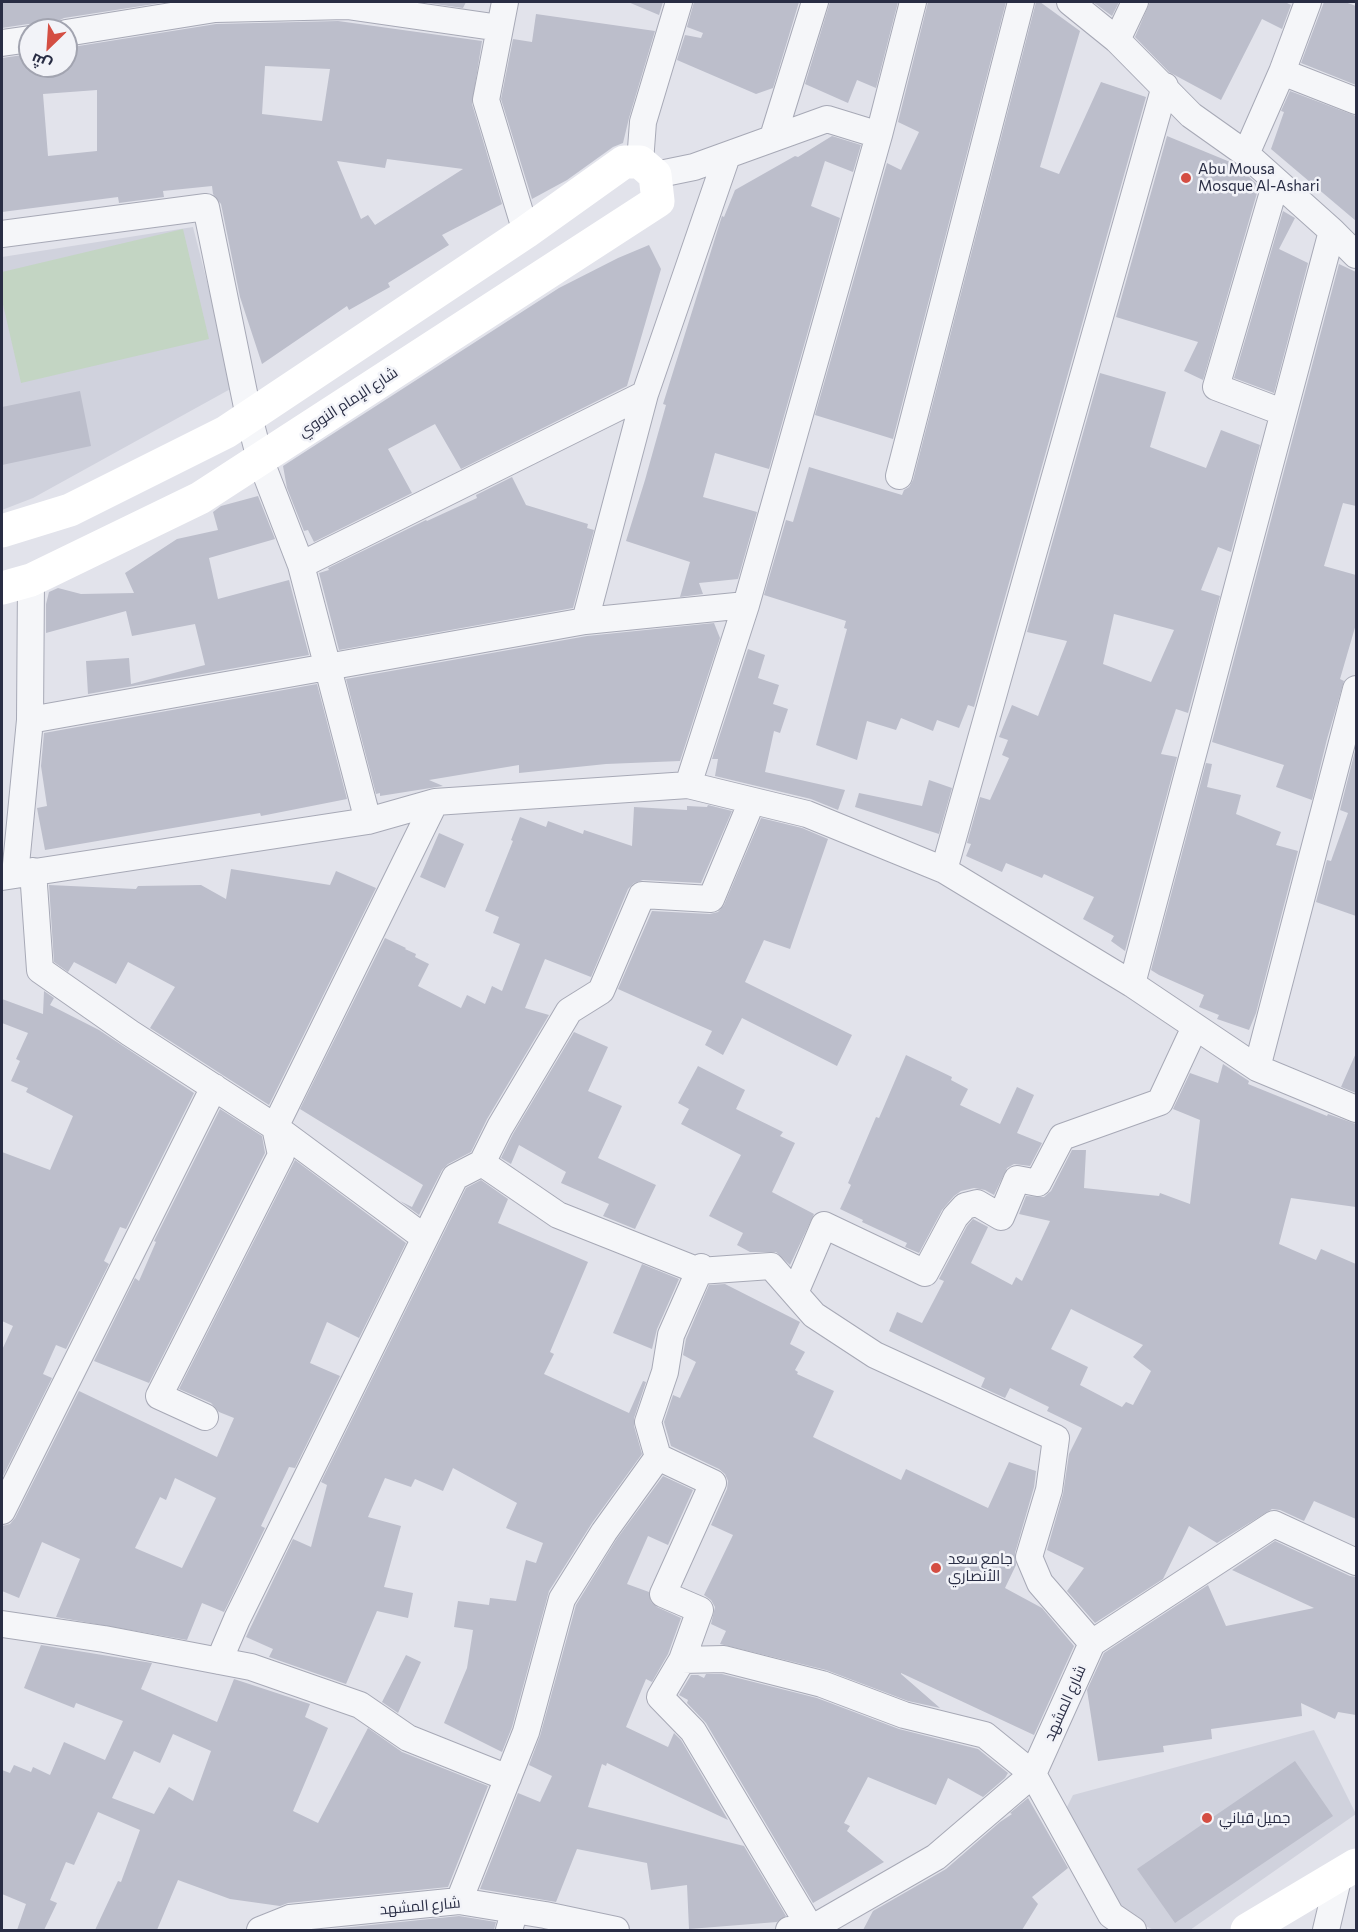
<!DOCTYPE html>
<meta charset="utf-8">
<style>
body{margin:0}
#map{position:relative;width:1358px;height:1932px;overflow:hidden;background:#e2e3eb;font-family:Commissioner,Cairo,sans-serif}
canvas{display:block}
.frame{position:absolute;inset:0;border:3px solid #292d44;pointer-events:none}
.north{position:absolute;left:18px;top:18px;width:60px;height:60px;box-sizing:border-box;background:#f2f3f8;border:2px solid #a2a4b0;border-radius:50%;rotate:205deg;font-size:16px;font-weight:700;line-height:24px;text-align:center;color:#292d44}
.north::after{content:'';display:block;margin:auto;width:21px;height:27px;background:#d44e43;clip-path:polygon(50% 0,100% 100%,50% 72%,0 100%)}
</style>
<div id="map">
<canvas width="1358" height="1932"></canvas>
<div class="frame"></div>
<div class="north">ش</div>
</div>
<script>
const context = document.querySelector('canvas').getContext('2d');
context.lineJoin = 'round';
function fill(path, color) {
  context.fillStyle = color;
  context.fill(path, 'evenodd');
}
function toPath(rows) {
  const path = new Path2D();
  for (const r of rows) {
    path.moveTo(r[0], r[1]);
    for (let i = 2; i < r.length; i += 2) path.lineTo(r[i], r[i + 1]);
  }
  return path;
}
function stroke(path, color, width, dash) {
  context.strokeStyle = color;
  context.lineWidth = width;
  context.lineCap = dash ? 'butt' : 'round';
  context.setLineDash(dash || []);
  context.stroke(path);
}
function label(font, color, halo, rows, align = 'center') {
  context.font = font + ' Commissioner,Cairo,sans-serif';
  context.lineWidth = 5;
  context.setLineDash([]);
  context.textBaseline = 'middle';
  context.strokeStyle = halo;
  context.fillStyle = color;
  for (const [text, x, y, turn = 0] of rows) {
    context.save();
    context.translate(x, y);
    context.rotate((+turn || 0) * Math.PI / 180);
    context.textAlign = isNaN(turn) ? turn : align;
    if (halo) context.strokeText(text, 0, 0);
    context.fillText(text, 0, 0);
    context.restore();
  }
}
fill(toPath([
 [193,227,234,387,33,498,2,510,2,257],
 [1314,1730,1356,1814,1190,1930,1154,1930,1119,1914,1065,1811,1073,1795]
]), '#d0d2dd');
fill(toPath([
 [183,229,209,339,21,383,2,300,2,272]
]), '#c3d5c3');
fill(toPath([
 [2,2,167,2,64,18,56,22,52,30,42,30,36,25,28,24,2,28],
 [421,2,466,2,463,8],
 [628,2,663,2,659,15],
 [694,2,799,2,773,88,756,94,677,60,685,35,701,38,703,33,687,27],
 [830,2,898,2,876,88,857,80,848,103,805,84],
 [928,2,1006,2,893,439,815,415,887,163,901,170,919,132,898,122],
 [1036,2,1040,2,1080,31,1040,167,1059,174,1101,82,1146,97,974,707,968,705,959,728,937,720,933,731,901,718,896,730,867,721,857,760,816,745,847,629,844,628,846,621,764,595,786,520,793,522,809,467,902,495,904,490,909,487,913,480],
 [1093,2,1119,2,1112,16],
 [1150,2,1285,2,1291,5,1282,29,1262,19,1221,100,1169,72,1135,37],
 [1324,2,1345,2,1356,6,1356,85,1301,63],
 [536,14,655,31,629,118,623,143,613,147,567,180,532,199,501,99,513,39,532,42],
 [338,21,482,41,472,104,502,204,442,235,449,245,388,283,390,287,349,310,347,306,262,364,240,297,221,204,213,194,212,186,163,191,164,197,119,203,118,197,2,212,2,58,30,54,30,66,66,66,66,48,216,24],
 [265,66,330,69,322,121,262,114],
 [97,90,97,151,48,156,43,94],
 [387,159,463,169,375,225,368,215,361,219,337,161,385,168],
 [1290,91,1356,116,1356,221,1271,149,1284,112,1281,111],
 [832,136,861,145,853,172,825,161,811,206,840,218,769,469,715,453,703,497,757,512,738,579,699,583,703,594,680,597,690,562,626,541,645,480,666,405,663,404,722,216,724,217,735,190,795,156,798,157],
 [1167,136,1235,164,1259,186,1203,380,1184,371,1198,342,1116,317],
 [1283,211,1295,218,1279,249,1308,263,1274,393,1234,378],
 [649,245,661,269,627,386,461,469,435,424,388,449,412,493,314,542,308,530,304,531,287,488,283,466,559,288,618,258],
 [1339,264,1356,272,1356,506,1343,503,1324,566,1356,575,1356,624,1340,679,1344,681,1327,739,1312,800,1276,787,1284,765,1212,742],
 [1100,373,1166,392,1150,447,1206,468,1221,430,1260,445,1231,552,1218,547,1201,590,1220,596,1188,713,1176,709,1161,754,1177,757,1125,951,1111,941,1114,936,1083,919,1094,897,1044,874,1042,878,1006,863,1002,872,966,856,971,844,967,843,980,797,990,800,1009,758,1002,755,1008,740,999,737,1012,705,1038,716,1067,641,1027,632],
 [1114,614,1174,630,1151,682,1103,664],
 [80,391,91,446,2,465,2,407],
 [512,477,526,505,588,524,587,528,594,530,573,608,339,650,319,573,329,570,328,568,426,520,427,521,477,498,476,495],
 [258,496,275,539,209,558,218,599,289,580,309,655,88,694,86,661,129,658,131,684,205,665,195,624,132,636,126,611,46,633,46,604,49,592,58,588,81,594,134,593,125,573,177,539,218,530,213,512,221,506],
 [714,623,720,638,680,761,606,764,519,773,519,765,429,780,443,786,380,796,380,793,376,794,346,679,587,636],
 [748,649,765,655,758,678,779,685,773,704,788,709,780,733,774,731,765,772,845,790,838,810,811,799,715,776,718,759,712,759],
 [317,684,347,799,261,816,260,813,45,850,37,808,47,806,41,766,44,733],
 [1355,751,1356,751,1356,916,1316,902,1327,860,1331,861,1348,813,1340,810],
 [1206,763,1212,764,1207,787,1241,795,1236,814,1281,832,1276,845,1298,851,1256,1013,1249,1030,1217,1019,1219,1015,1199,1007,1204,995,1159,975,1151,970],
 [929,780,952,788,939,834,855,807,859,793,922,806],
 [708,805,732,811,701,883,643,880,634,883,628,889,591,977,545,959,525,1008,549,1015,487,1119,471,1152,448,1164,442,1170,419,1215,400,1201,412,1207,423,1185,300,1109,385,938,406,948,405,949,416,954,415,957,429,964,418,986,461,1008,467,995,485,1004,492,986,502,991,520,944,493,933,499,917,485,911,513,841,511,840,520,817,546,827,548,821,583,834,584,830,632,846,634,807,687,810,687,806,707,807],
 [761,818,802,828,828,839,790,949,764,940,745,982,852,1035,837,1066,742,1018,723,1055,705,1045,712,1031,618,989,652,911,710,914,718,912,724,905],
 [439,833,464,844,445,888,420,877],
 [231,869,330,885,336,871,376,888,269,1105,150,1028,175,987,128,962,116,984,74,962,68,972,54,962,49,885,136,889,138,886,201,885,226,899],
 [44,991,54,998,50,1005,99,1030,194,1093,126,1229,120,1227,104,1261,109,1264,66,1349,56,1345,43,1374,52,1378,2,1478,2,1350,13,1326,2,1321,2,1152,50,1170,73,1116,26,1092,28,1088,11,1081,20,1061,16,1059,28,1033,2,1023,2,999,43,1014],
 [574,1032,608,1047,588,1091,622,1106,598,1158,656,1185,635,1229,603,1216,609,1204,561,1183,566,1172,519,1145,511,1164,501,1158,513,1134],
 [1356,1053,1356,1093,1341,1087],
 [906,1055,952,1077,951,1080,968,1089,960,1105,1000,1124,1017,1087,1034,1095,1017,1133,1042,1143,1030,1166,1014,1164,1007,1168,994,1195,985,1190,974,1188,961,1191,954,1196,942,1210,919,1253,905,1247,907,1243,862,1222,863,1220,840,1209,851,1185,848,1183,876,1117,879,1118],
 [1223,1064,1249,1081,1248,1084,1327,1116,1328,1114,1356,1124,1356,1207,1291,1198,1279,1244,1316,1260,1321,1249,1356,1264,1356,1519,1314,1501,1304,1521,1280,1510,1272,1509,1217,1543,1189,1526,1163,1579,1095,1623,1067,1591,1084,1568,1047,1550,1063,1494,1069,1454,1082,1428,1047,1411,1049,1407,1010,1388,1005,1398,981,1387,985,1378,889,1331,897,1312,922,1323,944,1281,939,1279,967,1226,973,1219,988,1227,971,1263,1012,1285,1016,1277,1022,1281,1050,1221,1019,1214,1026,1196,1044,1197,1051,1191,1072,1150,1086,1150,1084,1188,1159,1196,1160,1193,1190,1204,1200,1120,1173,1109,1190,1073,1218,1083],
 [1071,1309,1143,1345,1133,1357,1151,1371,1133,1405,1126,1402,1122,1407,1080,1385,1088,1367,1051,1349],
 [698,1066,745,1090,736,1109,783,1132,780,1136,795,1143,772,1192,814,1214,790,1265,776,1252,750,1252,737,1245,743,1233,709,1216,741,1155,681,1124,689,1109,678,1103],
 [220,1109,262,1136,265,1153,149,1383,94,1361,135,1278,139,1281,156,1242,154,1241],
 [295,1160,406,1243,359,1338,327,1322,310,1363,340,1376,295,1468,289,1467,261,1526,265,1528,224,1612,202,1603,187,1640,56,1617,80,1559,42,1542,19,1598,2,1591,2,1526,10,1524,15,1518,79,1391,217,1457,234,1418,219,1412,211,1403,179,1389],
 [175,1478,216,1498,182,1568,135,1548,160,1497,166,1500],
 [481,1180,508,1199,498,1223,588,1262,550,1352,554,1354,544,1374,629,1413,643,1381,646,1382,634,1418,634,1426,642,1454,592,1523,549,1591,512,1727,502,1752,444,1723,467,1668,473,1630,454,1627,458,1601,489,1605,490,1598,516,1601,526,1560,536,1563,543,1543,506,1528,517,1503,453,1468,443,1491,415,1479,411,1487,385,1478,368,1517,401,1526,384,1587,413,1593,408,1618,377,1611,346,1684,269,1657,273,1649,246,1637,293,1539,311,1547,327,1485,321,1482,466,1188],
 [642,1264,679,1279,657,1329,652,1349,613,1333],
 [725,1284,800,1322,790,1344,805,1352,795,1370,798,1372,797,1374,834,1391,813,1437,901,1480,906,1469,988,1508,1009,1462,1036,1471,1034,1487,1015,1553,1016,1565,1005,1588,1042,1608,1074,1646,1034,1735,901,1673,901,1674,940,1708,908,1701,826,1670,720,1644,726,1631,711,1624,715,1607,711,1600,704,1595,733,1535,711,1525,727,1489,728,1481,725,1474,719,1469,671,1446,664,1422,673,1395,680,1398,696,1362,683,1355,686,1339,709,1285],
 [663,1476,693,1490,668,1545,648,1536,627,1584,649,1592,651,1602,657,1607,681,1618,668,1654,652,1682,646,1679,626,1727,668,1747,674,1733,681,1740,728,1820,607,1763,606,1766,602,1764,588,1807,744,1846,786,1916,777,1922,689,1929,687,1885,651,1890,647,1863,577,1849,556,1902,480,1889,518,1793,540,1802,552,1776,529,1765,540,1736,576,1605,616,1540],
 [1275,1541,1350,1576,1356,1577,1356,1715,1338,1712,1335,1719,1301,1703,1302,1716,1211,1729,1212,1739,1163,1746,1164,1752,1098,1761,1087,1690,1104,1653,1208,1585,1226,1626,1314,1608,1232,1570],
 [41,1645,152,1663,141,1689,217,1722,234,1679,310,1704,305,1717,328,1728,293,1811,318,1823,368,1728,402,1752,488,1786,448,1887,288,1903,280,1906,230,1899,178,1880,157,1930,95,1930,118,1881,121,1882,140,1830,98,1812,74,1865,66,1862,50,1900,57,1903,44,1930,17,1930,26,1904,2,1894,2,1770,10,1773,14,1765,31,1772,33,1767,50,1775,64,1742,105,1760,123,1721,76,1703,74,1708,24,1688],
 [173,1734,211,1751,193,1801,169,1787,154,1814,112,1798,134,1751,160,1763],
 [406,1655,421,1662,398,1713,382,1702],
 [706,1674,722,1674,817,1698,899,1729,978,1749,1008,1773,1005,1778,983,1797,948,1778,936,1805,868,1777,844,1823,850,1826,847,1831,884,1862,813,1903,706,1723,687,1703,688,1700,679,1695,691,1675,698,1675,704,1678],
 [1295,1761,1333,1816,1175,1923,1137,1869],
 [1028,1798,1068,1868,1032,1897,1038,1904,1022,1930,863,1930,873,1911,946,1869,1000,1822,1012,1814,1010,1813],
 [459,1916,496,1922,494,1930,322,1930]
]), '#bcbecb');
const street = toPath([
 [505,2,486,100,526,232],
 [1070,2,1117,40,1191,115,1246,154,1332,231,1356,255],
 [66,33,215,9,347,6,500,28],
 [1117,40,1135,2],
 [2,43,30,39],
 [1282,72,1356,101],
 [773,137,815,2],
 [1246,154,1282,72,1308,2],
 [640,162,643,122,679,2],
 [655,175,694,167,827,119,879,135],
 [1276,182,1216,387,1282,412],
 [2,234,206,207,249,417,260,459,301,565,368,821],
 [899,476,1021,2],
 [301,565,645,394],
 [585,621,645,394,727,156],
 [30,720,31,580],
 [688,785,746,605,879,135,913,2],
 [944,870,1165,86],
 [33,871,40,970,130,1033,275,1127,425,1238],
 [15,875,30,720,585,621,746,605],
 [2,877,368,821,435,802,688,785,807,814,944,870,1132,984,1257,1068,1356,1109],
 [1132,984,1332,231],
 [1257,1068,1356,689],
 [482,1163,558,1215,699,1271,771,1266,814,1315,875,1355,1056,1438,1049,1490,1029,1557,1040,1583,1092,1643],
 [701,1267,671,1335,665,1372,648,1422,658,1457,713,1483,663,1594,700,1610,682,1660,660,1697,693,1731,811,1929],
 [795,1293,824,1225,925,1273,955,1217,965,1206,977,1203,1001,1217,1017,1179,1038,1183,1062,1137,1160,1102,1195,1027],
 [205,1417,159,1396,281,1155,275,1127,435,802],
 [2,1511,214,1087],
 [2,1624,104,1639,251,1667,360,1705,408,1738,508,1778],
 [682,1660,724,1659,822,1684,904,1715,985,1735,1033,1774,1111,1915,1133,1930],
 [219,1661,237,1619,455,1177,482,1163,500,1127,569,1011,601,991,642,895,711,899,752,801],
 [459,1901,526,1732,562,1599,604,1532,658,1457],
 [260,1930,290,1918,459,1901,545,1915,616,1930],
 [509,1930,515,1910],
 [789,1930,811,1929,936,1857,1033,1774,1092,1643,1274,1524,1356,1562],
 [1326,1930,1339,1875]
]);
stroke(street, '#a7a9b6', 28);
stroke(street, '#f5f6f9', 26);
stroke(toPath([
 [2,531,70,510,226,432,526,232,624,162,640,162,655,175,658,201,200,498,31,580,2,588],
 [1247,1930,1356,1865]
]), '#fff', 33);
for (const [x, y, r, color] of [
 [1186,178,6,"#d44e43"],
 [936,1568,6,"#d44e43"],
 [1207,1818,6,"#d44e43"]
]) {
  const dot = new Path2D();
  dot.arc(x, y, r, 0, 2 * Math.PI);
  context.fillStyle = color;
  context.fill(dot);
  stroke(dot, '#f2f3f8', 2);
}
label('15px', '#292d44', '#f2f3f8', [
 ["Abu Mousa",1198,169],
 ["Mosque Al-Ashari",1198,186],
 ["جامع سعد",948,1559],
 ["الأنصاري",948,1576],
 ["جميل قباني",1219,1818]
], 'left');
label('15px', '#292d44', '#f2f3f8', [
 ["شارع الإمام النووي",348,402,-33],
 ["شارع المشهد",1065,1703,-66],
 ["شارع المشهد",420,1906,-5]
]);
</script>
